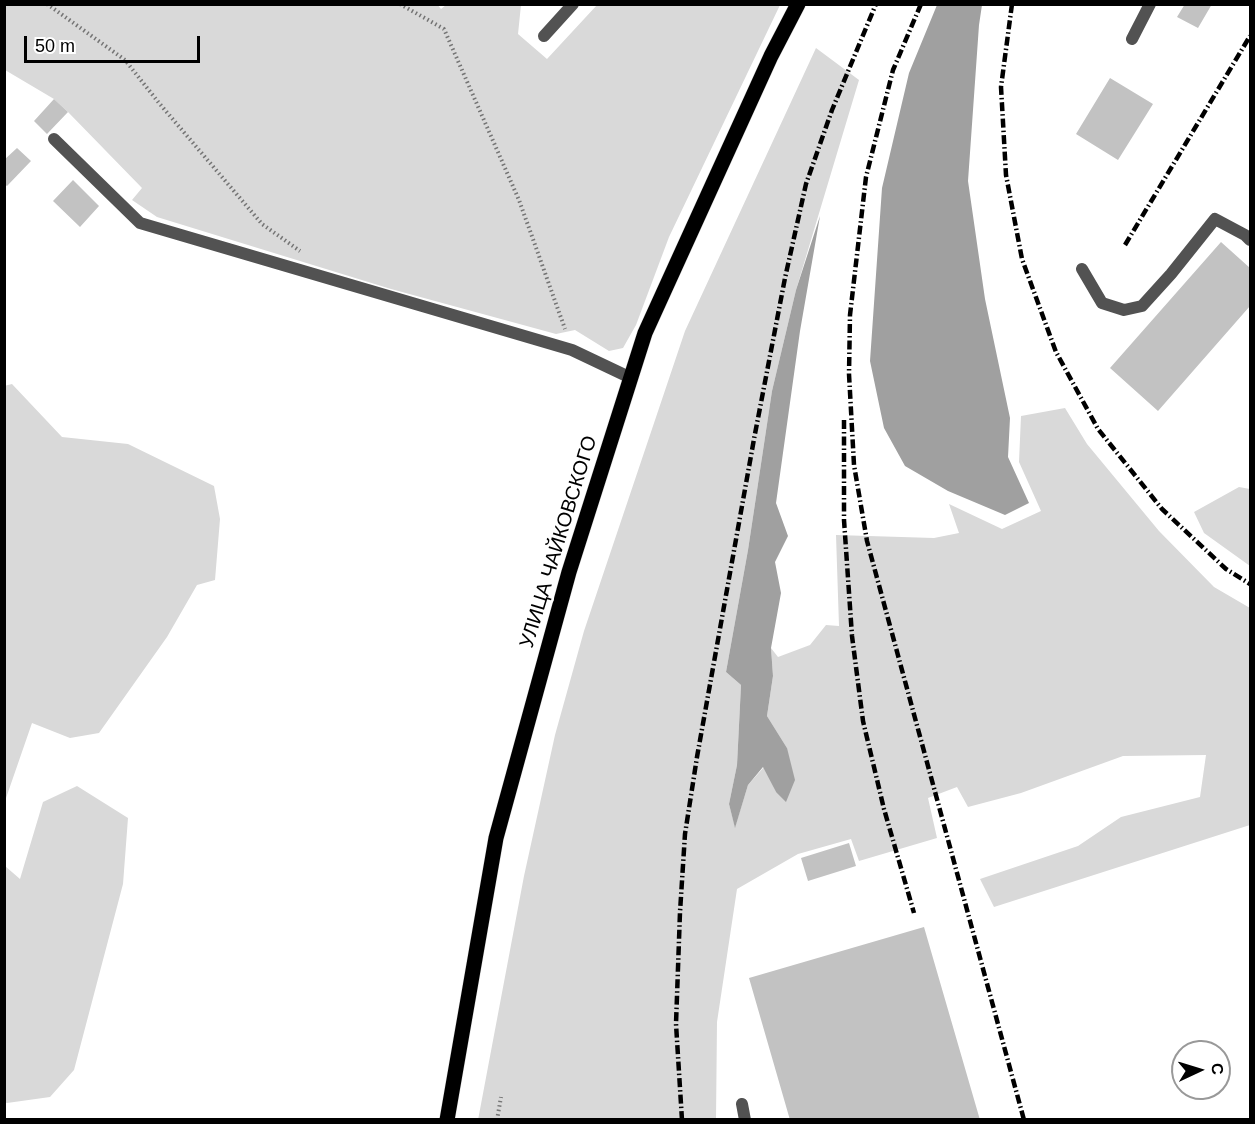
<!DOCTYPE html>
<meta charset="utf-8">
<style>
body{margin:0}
#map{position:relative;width:1255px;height:1124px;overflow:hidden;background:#fff;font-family:Helvetica,sans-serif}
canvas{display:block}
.frame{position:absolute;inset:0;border:6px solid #000;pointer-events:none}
.north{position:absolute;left:1171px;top:1040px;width:60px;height:60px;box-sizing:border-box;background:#fff;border:2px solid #999;border-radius:50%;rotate:86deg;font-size:16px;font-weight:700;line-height:24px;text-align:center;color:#000}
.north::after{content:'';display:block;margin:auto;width:21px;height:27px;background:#000;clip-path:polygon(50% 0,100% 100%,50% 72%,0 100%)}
.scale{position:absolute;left:24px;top:36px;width:176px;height:27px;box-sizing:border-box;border:3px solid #000;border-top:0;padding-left:8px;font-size:18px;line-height:21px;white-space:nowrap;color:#000;-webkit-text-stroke:4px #fff;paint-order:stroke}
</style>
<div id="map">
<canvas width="1255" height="1124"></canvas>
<div class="frame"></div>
<div class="north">С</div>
<div class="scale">50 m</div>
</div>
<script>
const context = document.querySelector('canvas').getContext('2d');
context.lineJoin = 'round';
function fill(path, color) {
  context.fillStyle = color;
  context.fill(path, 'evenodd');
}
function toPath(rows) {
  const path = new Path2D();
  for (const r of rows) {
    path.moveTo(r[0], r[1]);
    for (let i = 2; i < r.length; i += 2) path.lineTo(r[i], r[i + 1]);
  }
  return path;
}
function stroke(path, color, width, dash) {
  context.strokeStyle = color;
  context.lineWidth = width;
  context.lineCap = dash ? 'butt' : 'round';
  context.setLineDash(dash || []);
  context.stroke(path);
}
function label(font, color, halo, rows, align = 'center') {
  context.font = font + ' Helvetica,sans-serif';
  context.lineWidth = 5;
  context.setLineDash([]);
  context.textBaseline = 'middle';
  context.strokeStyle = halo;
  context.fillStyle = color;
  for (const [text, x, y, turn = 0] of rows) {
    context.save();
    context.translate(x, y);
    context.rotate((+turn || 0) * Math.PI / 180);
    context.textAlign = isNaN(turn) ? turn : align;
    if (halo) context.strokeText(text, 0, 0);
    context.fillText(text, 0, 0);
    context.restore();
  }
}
fill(toPath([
 [437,4,441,9,446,5,521,5,518,34,547,59,597,5,780,5,669,237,636,325,623,348,609,351,575,330,556,334,391,289,157,217,132,200,142,188,68,112,54,99,5,70,5,5],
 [816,48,859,80,796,290,772,391,748,550,726,672,741,685,737,765,729,804,735,827,748,785,764,767,776,792,787,748,767,716,773,676,771,648,778,657,810,645,826,625,839,626,836,535,934,538,959,533,949,504,1002,529,1041,511,1019,462,1021,416,1065,408,1087,444,1159,531,1214,587,1250,608,1250,825,994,907,980,879,1078,846,1121,817,1200,797,1206,755,1123,756,1021,793,968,807,957,787,928,798,937,838,859,861,851,839,798,854,737,889,717,1022,716,1119,478,1120,524,876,555,735,584,631,685,331],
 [12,384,62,437,128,444,214,486,220,519,215,580,197,585,167,637,99,733,70,738,32,723,5,801,4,386],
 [1239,487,1250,489,1250,566,1204,533,1194,512],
 [77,786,128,818,123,884,74,1070,50,1097,7,1103,4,1102,5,866,20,879,43,802]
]), '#d9d9d9');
fill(toPath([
 [937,5,982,5,979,25,968,181,985,299,1010,418,1008,457,1029,503,1005,515,948,491,905,466,884,428,870,361,882,188,909,73],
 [820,216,800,331,776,503,788,536,775,562,781,593,771,648,773,676,767,716,787,748,795,780,786,802,776,792,763,767,748,785,735,828,729,804,737,765,741,685,726,672,748,550,772,391,796,290]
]), '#a0a0a0');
fill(toPath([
 [1185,4,1212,4,1198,28,1177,17],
 [1110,78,1153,104,1118,160,1076,134],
 [54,99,68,112,47,134,34,121],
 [17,148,31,161,7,186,4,184,4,160],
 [73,180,99,206,80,227,53,201],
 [1221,242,1250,268,1250,306,1158,411,1110,368],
 [849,843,856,866,808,881,801,858],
 [924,927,980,1120,790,1120,749,978]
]), '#c2c2c2');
const primary = toPath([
 [447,1120,496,838,569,572,645,333,771,56,798,4]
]);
stroke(primary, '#dbdbdb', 16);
stroke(toPath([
 [47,4,125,60,159,103,262,224,300,251],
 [400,4,444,29,519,200,565,329],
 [497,1120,501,1097]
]), '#747474', 4, [1.5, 3]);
stroke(toPath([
 [544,36,573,4],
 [1132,39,1150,4],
 [54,139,140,223,572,350,631,378],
 [1082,269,1102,303,1124,310,1142,306,1171,274,1215,219,1245,235,1250,240],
 [742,1104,745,1120]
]), '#525252', 12);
stroke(primary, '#000', 15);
stroke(toPath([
 [921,4,893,70,866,177,850,315,849,374,854,465,867,541,1024,1120],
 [1012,4,1001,87,1006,175,1022,259,1056,352,1098,429,1162,509,1226,569,1250,584],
 [1125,245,1250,36],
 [844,420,844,520,852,636,863,721,884,809,914,913],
 [682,1120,676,1024,680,912,685,834,697,757,754,439,785,278,806,184,832,110,876,4]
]), '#000', 4.5, [9, 3, 1.5, 3]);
label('20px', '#000', '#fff', [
 ["УЛИЦА ЧАЙКОВСКОГО",559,542,-73]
]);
</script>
